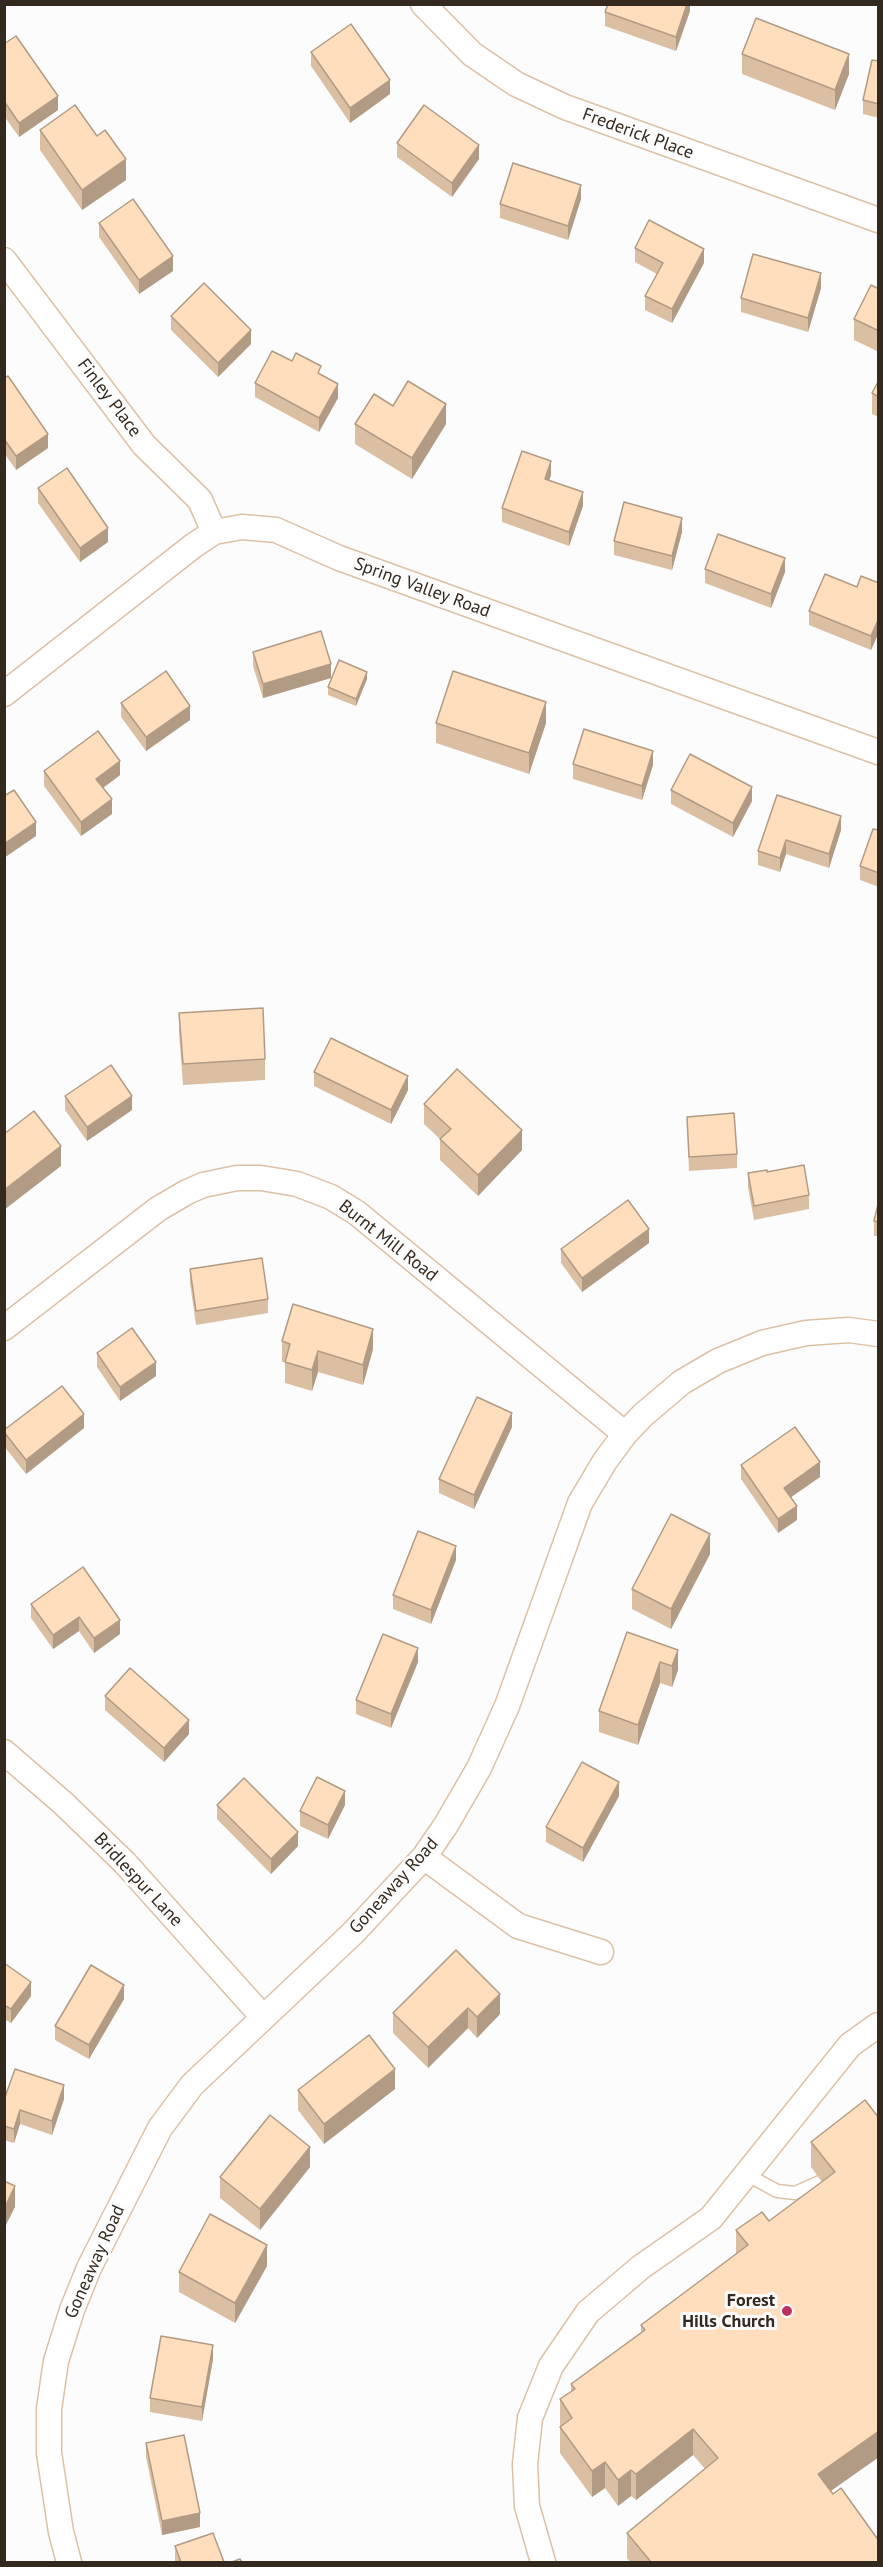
<!DOCTYPE html>
<style>
body{margin:0}
#map{position:relative;width:883px;height:2567px;overflow:hidden;background:#fcfcfc;font-family:"PT Sans",sans-serif}
canvas{display:block}
.frame{position:absolute;inset:0;border:6px solid #34291e;pointer-events:none}
</style>
<div id="map">
<canvas width="883" height="2567"></canvas>
<div class="frame"></div>
</div>
<script>
const context = document.querySelector('canvas').getContext('2d');
context.lineJoin = 'round';
function toPath(rows) {
  const path = new Path2D();
  for (const r of rows) {
    path.moveTo(r[0], r[1]);
    for (let i = 2; i < r.length; i += 2) path.lineTo(r[i], r[i + 1]);
  }
  return path;
}
function stroke(path, color, width, dash) {
  context.strokeStyle = color;
  context.lineWidth = width;
  context.lineCap = dash ? 'butt' : 'round';
  context.setLineDash(dash || []);
  context.stroke(path);
}
function fill(path, color) {
  context.fillStyle = color;
  context.fill(path, 'evenodd');
}
function label(font, color, halo, rows, align = 'center') {
  context.font = font + ' "PT Sans",sans-serif';
  context.lineWidth = 6;
  context.setLineDash([]);
  context.textBaseline = 'middle';
  context.strokeStyle = halo;
  context.fillStyle = color;
  for (const [text, x, y, turn = 0] of rows) {
    context.save();
    context.translate(x, y);
    context.rotate((+turn || 0) * Math.PI / 180);
    context.textAlign = isNaN(turn) ? turn : align;
    if (halo) context.strokeText(text, 0, 0);
    context.fillText(text, 0, 0);
    context.restore();
  }
}
const lane = toPath([
 [746,2174,777,2191,795,2193,822,2181]
]);
const street = toPath([
 [423,4,472,54,516,84,565,107,878,220],
 [4,260,144,445,200,500,214,532],
 [4,694,193,546,214,532,242,527,276,530,339,558,878,752],
 [4,1328,158,1209,187,1192,203,1185,237,1178,261,1178,297,1184,331,1197,357,1213,625,1434],
 [4,1752,63,1803,125,1863,263,2017],
 [424,1857,518,1926,601,1952],
 [69,2562,61,2532,49,2453,49,2409,56,2361,72,2310,89,2268,160,2128,192,2085,353,1933,424,1857,446,1825,479,1768,507,1706,580,1503,605,1461,625,1434,643,1415,682,1382,718,1361,762,1343,806,1333,849,1330,878,1334],
 [543,2562,527,2506,525,2464,530,2418,551,2366,588,2312,641,2267,711,2218,850,2045,878,2025]
]);
stroke(lane, '#ddc1a5', 15);
stroke(street, '#ddc1a5', 27);
stroke(lane, '#fff', 12);
stroke(street, '#fff', 24);
fill(toPath([
 [690,4,690,11,676,51,605,26,605,12],
 [4,44,58,110,19,137,4,116],
 [311,52,390,94,350,123,311,66],
 [742,54,849,74,835,110,742,74],
 [879,61,879,118,863,114,863,100],
 [40,130,126,180,82,210,40,150],
 [397,143,479,159,452,197,397,157],
 [581,199,568,240,500,218,500,204],
 [99,223,173,271,139,294,99,237],
 [635,248,704,263,672,323,645,310,645,296,657,274,635,262],
 [821,288,808,332,741,312,741,298],
 [879,289,879,352,854,340,854,319],
 [171,316,251,344,218,377,171,330],
 [292,361,321,375,338,398,319,432,255,397,255,383],
 [4,378,48,448,16,470,4,453],
 [879,380,879,417,872,414,872,393],
 [393,406,446,424,412,479,355,444,355,424],
 [551,475,549,480,583,506,569,546,502,522,502,508],
 [38,488,108,542,80,562,38,503],
 [682,532,672,570,614,555,614,541],
 [705,569,785,572,771,608,705,583],
 [879,583,879,632,871,650,809,625,809,611,857,587],
 [253,652,331,678,263,698,253,666],
 [367,679,356,706,328,695,328,687],
 [121,703,190,720,146,751,121,717],
 [436,723,546,723,529,774,436,743],
 [573,764,653,765,642,800,573,779],
 [44,771,120,775,103,788,112,814,81,836,44,786],
 [671,790,752,801,733,837,671,804],
 [841,816,841,830,829,868,786,854,780,872,758,865,758,851],
 [879,830,879,887,860,880,860,866],
 [179,1013,265,1059,265,1080,183,1085,179,1033],
 [314,1072,408,1090,391,1124,314,1086],
 [65,1096,132,1110,87,1141,65,1110],
 [424,1104,522,1150,478,1196,440,1160,440,1139,424,1124],
 [687,1117,737,1154,737,1168,689,1171],
 [767,1172,809,1195,809,1209,754,1220,748,1187,748,1173],
 [879,1200,879,1236,874,1236,874,1221],
 [649,1243,582,1292,561,1263,561,1249],
 [190,1269,268,1299,268,1313,196,1325,190,1283],
 [282,1341,373,1349,363,1385,318,1372,312,1391,285,1383,285,1362,282,1362],
 [97,1353,156,1376,120,1401,97,1367],
 [512,1427,474,1509,439,1493,439,1479],
 [84,1428,26,1474,4,1446,4,1430],
 [741,1465,820,1477,791,1497,797,1520,778,1533,741,1479],
 [710,1554,671,1629,632,1609,632,1589],
 [456,1560,431,1624,393,1609,393,1595],
 [83,1567,120,1634,94,1653,79,1631,53,1649,31,1618,31,1604],
 [627,1632,678,1670,672,1687,660,1683,638,1745,599,1732,599,1711],
 [418,1662,391,1728,356,1714,356,1700],
 [105,1696,189,1734,164,1762,105,1710],
 [619,1796,583,1862,546,1842,546,1827],
 [217,1805,298,1846,271,1874,217,1819],
 [345,1805,328,1839,300,1826,300,1811],
 [456,1950,500,2014,477,2038,468,2028,428,2068,393,2033,393,2013],
 [4,1963,31,1996,11,2023,4,2019],
 [124,1999,89,2059,55,2040,55,2026],
 [395,2089,324,2144,298,2110,298,2090],
 [64,2099,52,2135,20,2124,14,2143,4,2140,4,2100],
 [879,2118,879,2457,830,2491,879,2562,630,2562,627,2558,627,2533,705,2469,693,2455,636,2500,631,2496,618,2506,605,2488,592,2497,560,2453,560,2399,571,2391,571,2384,641,2332,641,2325,736,2254,736,2230,769,2221,822,2182,811,2167,811,2142],
 [310,2167,260,2230,220,2198,220,2177],
 [267,2266,235,2323,179,2292,179,2272],
 [213,2359,202,2421,150,2412,150,2398],
 [146,2443,200,2527,162,2535,146,2457],
 [175,2546,224,2562,175,2562]
]), '#dbbfa3');
fill(toPath([
 [687,4,690,4,690,11,676,51,676,37],
 [849,54,849,74,835,110,835,90],
 [390,80,390,94,350,123,350,108],
 [58,96,58,110,19,137,19,123],
 [479,145,479,159,452,197,452,183],
 [126,159,126,180,82,210,82,190],
 [581,185,581,199,568,240,568,226],
 [704,249,704,263,672,323,672,309],
 [173,256,173,271,139,294,139,280],
 [821,273,821,288,808,332,808,318],
 [251,330,251,344,218,377,218,363],
 [338,384,338,398,319,432,319,418],
 [446,404,446,424,412,479,412,458],
 [48,434,48,448,16,470,16,456],
 [551,461,551,475,545,493,545,479],
 [583,492,583,506,569,546,569,532],
 [682,518,682,532,672,570,672,556],
 [108,528,108,542,80,562,80,548],
 [785,558,785,572,771,608,771,594],
 [879,618,879,632,871,650,871,636],
 [331,664,331,678,263,698,263,684],
 [367,672,367,679,356,706,356,699],
 [546,702,546,723,529,774,529,753],
 [190,706,190,720,146,751,146,737],
 [653,751,653,765,642,800,642,786],
 [120,761,120,775,96,793,96,779],
 [752,787,752,801,733,837,733,823],
 [112,799,112,814,81,836,81,822],
 [841,816,841,830,829,868,829,854],
 [36,822,36,836,4,858,4,844],
 [786,840,786,854,780,872,780,858],
 [408,1076,408,1090,391,1124,391,1110],
 [132,1096,132,1110,87,1141,87,1127],
 [522,1130,522,1150,478,1196,478,1175],
 [61,1146,61,1166,4,1210,4,1190],
 [649,1229,649,1243,582,1292,582,1278],
 [373,1329,373,1349,363,1385,363,1365],
 [318,1351,318,1372,312,1391,312,1370],
 [156,1362,156,1376,120,1401,120,1387],
 [512,1413,512,1427,474,1509,474,1495],
 [84,1414,84,1428,26,1474,26,1460],
 [820,1462,820,1477,784,1502,784,1488],
 [797,1506,797,1520,778,1533,778,1519],
 [710,1534,710,1554,671,1629,671,1609],
 [456,1546,456,1560,431,1624,431,1610],
 [79,1617,79,1631,53,1649,53,1635],
 [120,1620,120,1634,94,1653,94,1638],
 [418,1648,418,1662,391,1728,391,1714],
 [678,1650,678,1670,672,1687,672,1666],
 [660,1662,660,1683,638,1745,638,1725],
 [189,1720,189,1734,164,1762,164,1748],
 [619,1782,619,1796,583,1862,583,1848],
 [345,1791,345,1805,328,1839,328,1825],
 [298,1832,298,1846,271,1874,271,1859],
 [31,1982,31,1996,11,2023,11,2009],
 [124,1985,124,1999,89,2059,89,2045],
 [500,1994,500,2014,477,2038,477,2017],
 [468,2008,468,2028,428,2068,428,2047],
 [395,2069,395,2089,324,2144,324,2124],
 [64,2085,64,2099,52,2135,52,2121],
 [20,2110,20,2124,14,2143,14,2129],
 [310,2147,310,2167,260,2230,260,2209],
 [15,2186,15,2207,4,2229,4,2209],
 [267,2245,267,2266,235,2323,235,2303],
 [213,2345,213,2359,202,2421,202,2407],
 [693,2429,693,2455,636,2500,636,2474],
 [879,2431,879,2457,818,2500,818,2474],
 [605,2462,605,2488,592,2497,592,2471],
 [631,2470,631,2496,618,2506,618,2480],
 [200,2513,200,2527,162,2535,162,2521]
]), '#b29b84');
const building = toPath([
 [608,4,687,4,676,37,605,12,608,4],
 [756,18,849,54,835,90,742,54,756,18],
 [351,24,390,80,350,108,311,52,351,24],
 [16,36,58,96,19,123,4,101,4,44,16,36],
 [872,60,879,61,879,104,863,100,872,60],
 [75,105,97,136,105,130,126,159,82,190,40,130,75,105],
 [424,105,479,145,452,183,397,143,424,105],
 [513,163,581,185,568,226,500,204,513,163],
 [133,199,173,256,139,280,99,223,133,199],
 [649,220,704,249,672,309,645,296,663,263,635,248,649,220],
 [753,254,821,273,808,318,741,298,753,254],
 [204,283,251,330,218,363,171,316,204,283],
 [871,285,879,289,879,331,854,319,871,285],
 [272,351,292,361,296,353,321,366,318,373,338,384,319,418,255,383,272,351],
 [8,376,48,434,16,456,4,439,4,378,8,376],
 [879,380,879,397,872,393,879,380],
 [408,381,446,404,412,458,355,424,374,394,393,406,408,381],
 [522,451,551,461,545,479,583,492,569,532,502,508,522,451],
 [67,468,108,528,80,548,38,488,67,468],
 [624,502,682,518,672,556,614,541,624,502],
 [718,534,785,558,771,594,705,569,718,534],
 [825,574,857,587,861,576,879,583,879,618,871,636,809,611,825,574],
 [321,631,331,664,263,684,253,652,321,631],
 [339,660,367,672,356,699,328,687,339,660],
 [166,671,190,706,146,737,121,703,166,671],
 [453,671,546,702,529,753,436,723,453,671],
 [584,729,653,751,642,786,573,764,584,729],
 [98,731,120,761,96,779,112,799,81,822,44,771,98,731],
 [690,754,752,787,733,823,671,790,690,754],
 [14,790,36,822,4,844,4,796,14,790],
 [777,795,841,816,829,854,786,840,780,858,758,851,777,795],
 [873,829,879,830,879,873,860,866,873,829],
 [263,1008,265,1059,183,1064,179,1013,263,1008],
 [331,1038,408,1076,391,1110,314,1072,331,1038],
 [111,1065,132,1096,87,1127,65,1096,111,1065],
 [457,1069,522,1130,478,1175,440,1139,451,1129,424,1104,457,1069],
 [34,1111,61,1146,4,1190,4,1134,34,1111],
 [734,1113,737,1154,689,1157,687,1117,734,1113],
 [804,1165,809,1195,754,1206,748,1173,767,1170,767,1172,804,1165],
 [628,1200,649,1229,582,1278,561,1249,628,1200],
 [879,1200,879,1222,874,1221,879,1200],
 [262,1258,268,1299,196,1311,190,1269,262,1258],
 [293,1304,373,1329,363,1365,318,1351,312,1370,285,1362,290,1344,282,1341,293,1304],
 [132,1328,156,1362,120,1387,97,1353,132,1328],
 [62,1386,84,1414,26,1460,4,1432,4,1430,62,1386],
 [477,1397,512,1413,474,1495,439,1479,477,1397],
 [795,1427,820,1462,784,1488,797,1506,778,1519,741,1465,795,1427],
 [671,1514,710,1534,671,1609,632,1589,671,1514],
 [418,1531,456,1546,431,1610,393,1595,418,1531],
 [83,1567,120,1620,94,1638,79,1617,53,1635,31,1604,83,1567],
 [627,1632,678,1650,672,1666,660,1662,638,1725,599,1711,627,1632],
 [383,1634,418,1648,391,1714,356,1700,383,1634],
 [130,1668,189,1720,164,1748,105,1696,130,1668],
 [582,1762,619,1782,583,1848,546,1827,582,1762],
 [317,1777,345,1791,328,1825,300,1811,317,1777],
 [244,1778,298,1832,271,1859,217,1805,244,1778],
 [456,1950,500,1994,477,2017,468,2008,428,2047,393,2013,456,1950],
 [4,1963,31,1982,11,2009,4,2005,4,1963],
 [91,1965,124,1985,89,2045,55,2026,91,1965],
 [369,2035,395,2069,324,2124,298,2090,369,2035],
 [15,2069,64,2085,52,2121,20,2110,14,2129,4,2126,4,2100,15,2069],
 [865,2100,879,2118,879,2431,818,2474,833,2494,841,2488,879,2541,879,2562,651,2562,627,2533,718,2458,693,2429,636,2474,631,2470,618,2480,605,2462,592,2471,560,2427,572,2418,560,2399,575,2389,571,2384,645,2330,641,2325,748,2245,736,2230,762,2212,769,2221,835,2172,811,2142,865,2100],
 [270,2115,310,2147,260,2209,220,2177,270,2115],
 [4,2181,15,2186,4,2209,4,2181],
 [210,2214,267,2245,235,2303,179,2272,210,2214],
 [161,2336,213,2345,202,2407,150,2398,161,2336],
 [184,2435,200,2513,162,2521,146,2443,184,2435],
 [213,2533,224,2562,181,2562,175,2546,213,2533],
 [240,2559,242,2562,232,2562,240,2559]
]);
fill(building, '#ffdebd');
stroke(building, '#b29b84', 1.5);
for (const [x, y, r, color] of [
 [787,2311,6,"#bd3060"]
]) {
  const dot = new Path2D();
  dot.arc(x, y, r, 0, 2 * Math.PI);
  context.fillStyle = color;
  context.fill(dot);
  stroke(dot, '#fcfcfc', 2);
}
label('18px', '#34291e', '#fcfcfc', [
 ["Frederick Place",638,134,20],
 ["Finley Place",109,398,53],
 ["Spring Valley Road",422,588,20],
 ["Burnt Mill Road",388,1241,38],
 ["Bridlespur Lane",138,1880,47],
 ["Goneaway Road",394,1886,-48],
 ["Goneaway Road",95,2262,-66]
]);
label('bold 18px', '#34291e', '#fcfcfc', [
 ["Forest",775,2301],
 ["Hills Church",775,2322]
], 'right');
</script>
